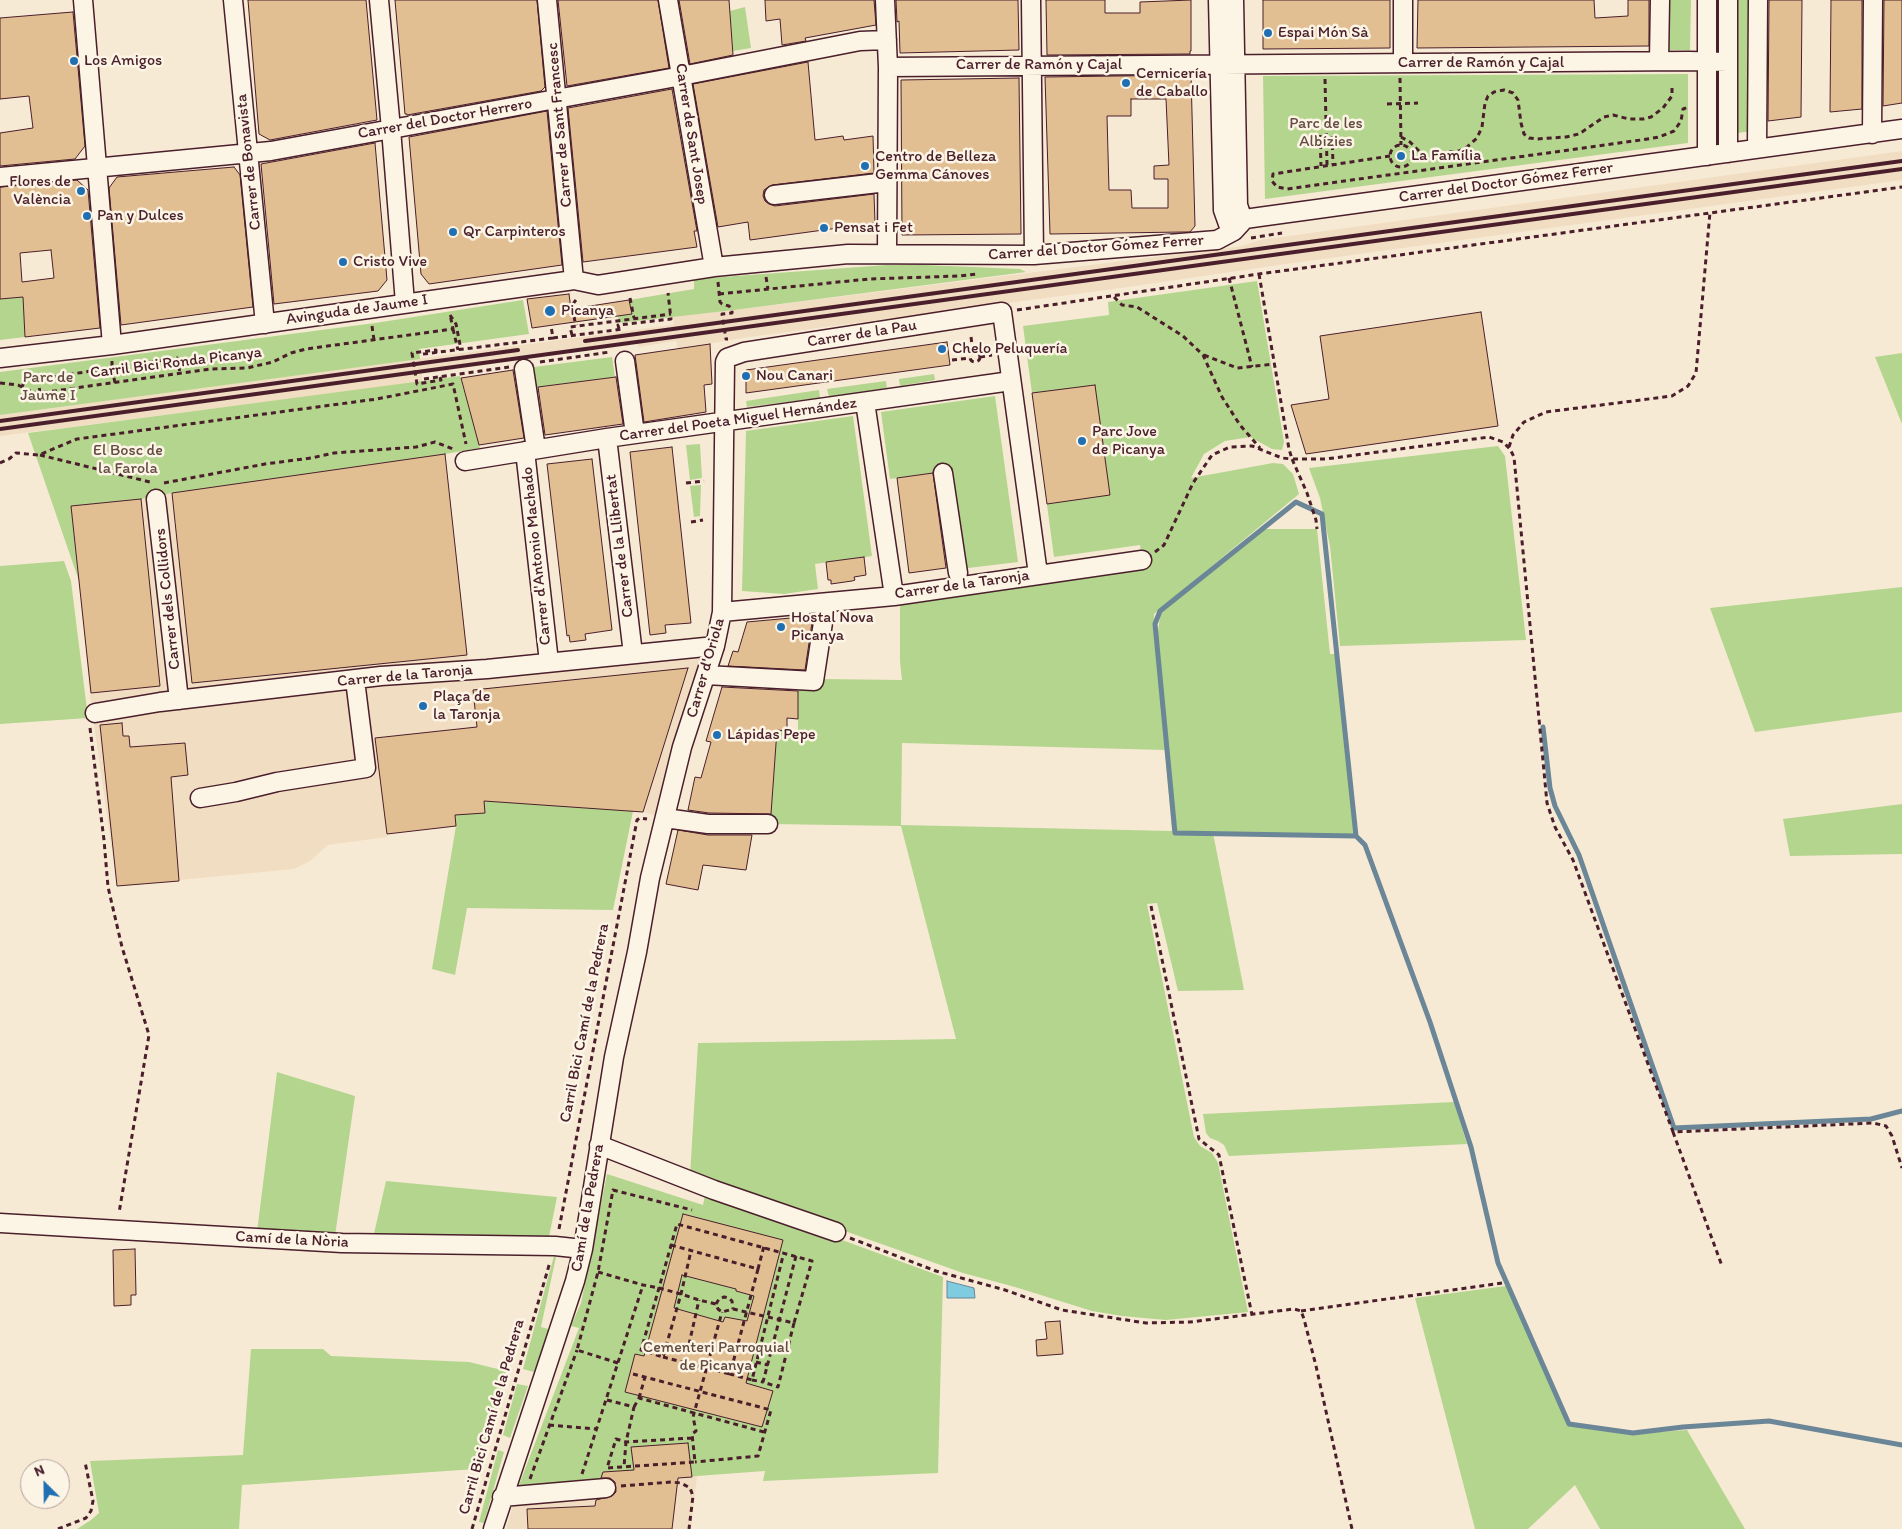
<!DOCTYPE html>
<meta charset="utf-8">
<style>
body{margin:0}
#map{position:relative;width:1902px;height:1529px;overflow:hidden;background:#f7ead5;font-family:Itim,sans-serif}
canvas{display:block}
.north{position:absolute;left:20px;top:1459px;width:50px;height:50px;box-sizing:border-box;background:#fcf5e5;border:1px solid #b59f9b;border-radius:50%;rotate:337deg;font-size:14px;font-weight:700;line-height:20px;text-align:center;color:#4a1f2b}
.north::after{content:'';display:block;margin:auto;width:18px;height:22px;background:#1f6fb2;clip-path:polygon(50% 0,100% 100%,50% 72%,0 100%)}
</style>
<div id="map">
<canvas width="1902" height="1529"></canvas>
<div class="north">N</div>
</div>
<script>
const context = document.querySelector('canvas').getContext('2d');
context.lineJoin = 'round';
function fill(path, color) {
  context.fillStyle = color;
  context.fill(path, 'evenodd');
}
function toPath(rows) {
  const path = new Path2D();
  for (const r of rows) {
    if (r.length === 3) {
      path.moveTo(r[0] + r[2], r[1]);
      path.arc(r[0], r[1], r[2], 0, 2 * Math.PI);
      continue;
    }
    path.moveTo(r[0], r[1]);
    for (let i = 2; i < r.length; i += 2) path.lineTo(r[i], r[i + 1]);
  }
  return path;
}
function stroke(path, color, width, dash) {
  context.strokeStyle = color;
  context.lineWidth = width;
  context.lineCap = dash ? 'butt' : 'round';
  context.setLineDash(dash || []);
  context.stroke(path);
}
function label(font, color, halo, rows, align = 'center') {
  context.font = font + ' Itim,sans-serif';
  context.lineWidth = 5;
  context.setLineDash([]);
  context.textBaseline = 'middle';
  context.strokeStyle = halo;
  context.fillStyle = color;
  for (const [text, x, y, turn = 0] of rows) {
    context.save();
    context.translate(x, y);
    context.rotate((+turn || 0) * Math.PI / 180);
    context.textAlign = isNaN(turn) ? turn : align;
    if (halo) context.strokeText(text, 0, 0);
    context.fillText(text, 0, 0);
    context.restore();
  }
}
fill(toPath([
 [1902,151,1902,180,1286,264,1107,290,742,338,678,349,676,341,638,347,637,343,422,374,422,382,0,436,0,415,671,325,674,324,673,316,734,310,1242,246,1260,240],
 [445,454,469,670,715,646,665,818,643,812,484,801,485,813,456,826,387,834,387,837,328,845,310,861,294,869,117,886,90,696,71,506,141,499,172,493],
 [697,1476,691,1529,506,1529,519,1485,520,1489]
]), '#f1ddc1');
fill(toPath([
 [1666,0,1691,0,1690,50,1666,50],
 [1737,0,1754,0,1753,131,1737,133],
 [745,7,751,48,733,51,730,11],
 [1688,74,1688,143,1265,199,1263,76],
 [887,265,924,265,1020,269,1026,272,734,310,619,323,618,316,632,314,629,300,694,289,694,279],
 [1257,281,1284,442,1282,450,1272,449,1250,437,1225,441,1204,454,1191,478,1273,463,1283,464,1293,474,1299,494,1154,614,1155,648,1161,612,1261,529,1317,529,1330,654,1335,654,1358,837,1213,833,1244,990,1178,991,1157,903,1147,904,1194,1137,1200,1146,1212,1153,1218,1163,1248,1312,1166,1320,1122,1316,1092,1311,1015,1287,963,1273,690,1176,698,1043,956,1039,901,826,770,824,777,731,798,731,798,686,822,679,902,680,900,661,900,603,1143,569,1140,545,1054,557,1023,326,1109,315,1108,302],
 [902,743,1165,750,1172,831,901,825],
 [23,297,25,337,0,340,0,299],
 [523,300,529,334,419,349,420,359,0,415,0,372,375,323],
 [1902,353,1902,424,1875,357],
 [612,357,615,377,537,387,534,367],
 [934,374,935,380,900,386,899,379],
 [460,376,480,448,445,454,172,493,141,499,71,506,79,581,28,433],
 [886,381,887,388,829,397,827,389],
 [819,390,820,398,747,407,746,401],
 [995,396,1018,562,960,569,946,471,890,479,881,412],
 [853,416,872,556,815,564,818,589,784,594,742,591,746,431],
 [700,444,702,478,690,480,686,445],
 [1498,446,1505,456,1526,640,1340,646,1330,546,1320,498,1309,468],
 [701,485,700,516,694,517,690,486],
 [64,561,71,581,88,718,0,724,0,566],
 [1902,587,1902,712,1755,732,1710,608],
 [484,801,633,811,613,910,467,908,455,975,432,969,456,826,455,815],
 [1902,804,1902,854,1790,856,1783,819],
 [277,1072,355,1096,335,1236,257,1232],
 [1454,1102,1467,1144,1229,1156,1224,1145,1218,1141,1210,1138,1206,1133,1203,1114],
 [607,1174,703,1205,706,1190,943,1277,938,1473,763,1481,765,1471,520,1489,519,1485,579,1328,571,1326,581,1303],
 [386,1181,557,1197,548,1242,373,1238],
 [554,1256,556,1257,541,1327,552,1330,534,1372,523,1369],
 [1506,1286,1570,1423,1629,1434,1687,1430,1745,1529,1600,1529,1575,1485,1528,1529,1475,1529,1415,1298],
 [251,1349,323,1349,331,1356,469,1362,506,1371,497,1409,476,1469,242,1485,239,1529,77,1529,91,1520,99,1513,90,1461,243,1455],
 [517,1384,528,1386,510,1438,503,1435],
 [498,1450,504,1452,484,1523,479,1522]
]), '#b4d58e');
const water = toPath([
 [947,1281,974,1288,975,1298,947,1298,947,1281]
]);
fill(water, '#7fcbdf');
stroke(water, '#6a8697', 1);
stroke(toPath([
 [1543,727,1550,788,1555,806,1579,855,1674,1128,1871,1119,1902,1111],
 [1356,836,1322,514,1296,502,1160,611,1155,624,1175,833,1356,836,1365,845,1430,1022,1471,1147,1498,1263,1569,1424,1633,1433,1683,1427,1769,1421,1902,1445]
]), '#6a8697', 5);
const building = toPath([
 [248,0,366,0,377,120,270,140,259,134,248,0],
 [395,0,537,0,545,87,541,91,407,115,407,114,405,114,395,0],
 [558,0,658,0,669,68,567,86,558,0],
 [679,0,729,0,733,55,690,64,679,0],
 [765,0,874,0,876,25,805,38,806,41,782,45,780,19,766,21,765,0],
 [896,0,1018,0,1019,50,900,53,899,21,897,22,896,0],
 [1046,0,1105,0,1105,13,1140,13,1140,2,1191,0,1191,51,1190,51,1190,54,1047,55,1046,0],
 [1263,0,1390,0,1390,48,1263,49,1263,0],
 [1418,0,1594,0,1595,18,1628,16,1628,0,1649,0,1649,46,1417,48,1418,0],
 [1769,0,1802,0,1801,117,1768,121,1769,0],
 [1831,0,1862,0,1862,109,1830,112,1831,0],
 [1884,0,1902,0,1902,103,1883,106,1884,0],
 [73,12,85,146,75,159,0,166,0,133,33,128,29,96,0,99,0,18,73,12],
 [808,62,815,140,843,136,844,140,873,136,874,173,772,185,764,190,763,196,765,201,769,204,775,206,874,194,875,223,750,240,748,222,718,227,693,84,808,62],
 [1191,75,1195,226,1190,232,1183,232,1050,234,1045,77,1191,75],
 [1131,99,1166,99,1169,165,1154,166,1154,179,1168,179,1168,208,1132,208,1131,190,1109,190,1107,116,1131,116,1131,99],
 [1019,78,1021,234,902,235,901,80,1019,78],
 [672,89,697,231,694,231,697,247,583,262,568,108,672,89],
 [547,111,562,265,429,284,421,274,409,137,547,111],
 [375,143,387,280,378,291,274,304,261,164,375,143],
 [234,167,240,175,253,307,121,325,109,188,117,177,234,167],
 [77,180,88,190,100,328,25,337,23,297,0,299,0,187,77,180],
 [51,250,54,278,22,282,20,253,51,250],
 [569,294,571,309,629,300,632,314,532,328,527,299,569,294],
 [1481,312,1498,426,1306,454,1291,405,1329,399,1320,336,1481,312],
 [947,342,950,365,746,393,746,370,947,342],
 [710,344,712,384,704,385,706,412,644,422,635,355,710,344],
 [513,370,524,438,479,445,461,378,513,370],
 [616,377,623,424,545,435,538,387,616,377],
 [1095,385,1110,495,1047,504,1032,393,1095,385],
 [672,447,691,623,665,625,666,633,650,635,630,452,672,447],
 [445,454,467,655,192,683,172,493,445,454],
 [592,459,612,630,585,634,586,640,570,642,569,635,567,636,547,464,592,459],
 [933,473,946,568,909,573,897,478,933,473],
 [141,499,160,686,91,693,71,506,141,499],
 [864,557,866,575,854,577,855,580,852,581,831,584,831,580,828,580,826,562,864,557],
 [813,616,805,670,728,666,733,651,738,652,747,622,813,616],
 [688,668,643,812,484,801,485,813,455,815,456,826,387,834,375,738,477,727,473,690,688,668],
 [722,687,798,691,798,719,787,718,787,731,777,730,771,814,709,813,688,810,695,777,701,778,711,742,706,741,722,687],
 [122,723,123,736,129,736,130,747,185,743,188,775,171,777,179,881,117,886,100,725,122,723],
 [678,830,708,835,752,835,746,870,703,865,698,890,666,884,678,830],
 [683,1214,783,1240,746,1383,773,1391,762,1427,625,1392,635,1354,644,1356,683,1214],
 [682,1275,736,1289,736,1291,754,1296,747,1321,725,1317,723,1322,674,1308,682,1275],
 [135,1249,136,1295,131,1295,131,1305,114,1306,113,1250,135,1249],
 [1060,1321,1063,1354,1037,1356,1036,1340,1047,1339,1045,1322,1060,1321],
 [688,1443,692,1477,678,1478,672,1529,528,1529,527,1509,595,1506,596,1500,612,1496,616,1492,615,1482,610,1478,601,1478,603,1472,634,1470,631,1447,688,1443]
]);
fill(building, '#e2bf93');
stroke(building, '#4a1f2b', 1);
const minor = toPath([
 [83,0,112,345],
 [233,0,265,324],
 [379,0,391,129,405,303],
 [547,0,574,280],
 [668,0,714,267],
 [885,0,888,67,887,253],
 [1031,0,1034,255],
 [1218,0,1223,210,1228,224,1234,231],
 [1234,0,1238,205,1242,217,1245,219],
 [1659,61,1660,0],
 [1403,63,1403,0],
 [888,67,1689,61,1727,62],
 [1872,134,1873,0],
 [1757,148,1758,0],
 [1728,153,1728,0],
 [1707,156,1707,0],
 [0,177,271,151,671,78,860,41,887,40],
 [774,195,887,182],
 [0,358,112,345,574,280,598,285,714,267,848,254,1034,255,1217,240,1234,231,1245,219,1259,217,1902,129],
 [625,361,635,434],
 [524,369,536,449],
 [865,402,894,596],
 [607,438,633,654],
 [525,451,549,662],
 [465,461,607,438,1011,381],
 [943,473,958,573],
 [156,499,179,700],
 [722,612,894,596,1142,560],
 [706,675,814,681,826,603],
 [95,713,160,702,381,676,487,669,715,646],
 [200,798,236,792,277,782,366,768,355,680],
 [665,818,708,824,768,824],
 [599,1145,714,1190,836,1232],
 [0,1223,342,1243,555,1246,583,1249],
 [502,1497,606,1488],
 [493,1529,575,1281,583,1249,614,1057,637,952,650,878,682,747,715,646,722,612,725,362,727,358,744,352,1002,312,1038,574]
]);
stroke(minor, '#4a1f2b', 21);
stroke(toPath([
 [1400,78,1401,145],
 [1325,79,1327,165],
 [1387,104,1418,103],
 [1320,135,1321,166],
 [1332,136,1333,164],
 [1401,137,1410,142,1422,154,1459,151,1466,148,1477,138,1482,127,1485,103,1488,96,1494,92,1504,90,1513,93,1518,100,1521,123,1524,134,1529,138,1537,139,1566,137,1579,134,1604,117,1613,115,1629,119,1643,119,1651,117,1663,108,1672,96,1672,86],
 [1401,156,11],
 [1390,156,1273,174,1272,181,1277,187,1287,189,1641,140,1659,137,1674,131,1681,121,1683,109,1689,107],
 [1251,238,1282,233],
 [1259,274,1289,449,1292,459,1326,459,1489,437,1503,442,1510,449,1514,457,1547,803,1555,827,1573,860,1673,1132,1873,1123,1886,1126,1892,1136,1902,1168],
 [766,277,768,289],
 [1229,278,1252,367],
 [718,282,720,302,722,304,729,306,732,310,732,313,722,314,726,339,728,339],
 [719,294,869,279,959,276,978,274],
 [1114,297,1122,305,1137,307,1183,336,1203,355,1222,397,1240,425,1260,448],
 [630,298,634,318],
 [576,300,572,305,575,322,577,325],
 [1017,310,1259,274,1902,187],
 [450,315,456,324,461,350],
 [372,326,374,340],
 [453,329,458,350],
 [619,329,618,325,671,319,668,293],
 [572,335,570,327,671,314],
 [971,337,973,352],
 [553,338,623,329],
 [975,357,5],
 [436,353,436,350,412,353,417,384,441,380,440,377],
 [423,354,553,338,551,326],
 [1204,355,1237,368,1275,364],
 [980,357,992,355],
 [952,360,970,358],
 [112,361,112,368,177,358,180,373],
 [540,362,610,352],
 [424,379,509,367],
 [0,383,18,385,32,392,40,393,211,369,247,368,273,362,291,353,306,349,453,329,450,314],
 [22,387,29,371],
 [40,393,38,379,112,368,115,383],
 [1509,447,1513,435,1524,422,1546,412,1672,396,1688,386,1696,373,1710,212],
 [40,455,150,482],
 [0,463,9,459,16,453,39,455,77,439,377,399,453,384,466,444],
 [164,483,265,464,311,458,334,453,416,447,435,442,453,449],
 [686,483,704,481],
 [691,522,703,520],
 [1155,552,1164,545,1193,483,1212,455,1230,447,1252,446,1282,458,1292,459,1307,493,1316,520,1317,529],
 [90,728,104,840,108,887,122,947,149,1035,119,1213],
 [1151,906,1199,1139,1219,1155,1252,1315],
 [1673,1132,1722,1266],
 [559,1229,637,820,640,818,647,819],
 [850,1238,936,1271,1005,1290,1062,1310,1146,1323,1190,1322,1294,1309,1301,1311,1304,1319,1316,1366,1352,1529],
 [671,1245,758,1269,764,1246],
 [758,1269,730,1374,752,1380,784,1252],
 [598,1272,643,1285,659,1288,681,1294,699,1300,716,1304,718,1309,722,1312,733,1309,794,1323,812,1261,677,1224,659,1288,641,1350,663,1357,681,1294,691,1251],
 [716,1304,719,1299,724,1297,729,1298,732,1301,733,1309],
 [1301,1311,1502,1283],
 [794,1323,778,1387,763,1382,796,1256],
 [663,1357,730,1374],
 [685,1362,699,1300],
 [756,1362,768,1365],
 [618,1363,577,1350,598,1272,613,1190,692,1210],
 [633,1374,771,1410,758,1456,695,1462],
 [752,1380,763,1382],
 [639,1398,645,1377],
 [607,1400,634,1407,626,1442,624,1467],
 [634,1407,639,1398,764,1432],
 [549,1425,597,1429],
 [692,1438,626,1442,616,1439,607,1468,695,1462,692,1434,696,1431,693,1417,722,1312],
 [582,1474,643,1285],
 [530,1479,577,1350],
 [621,1486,671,1482,681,1483,690,1488,693,1496,689,1529],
 [58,1529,86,1518,91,1511,93,1501,85,1462],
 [472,1529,550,1262]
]), '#4a1f2b', 3, [5, 4]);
stroke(minor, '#fcf5e5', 18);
stroke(toPath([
 [585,341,1902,161],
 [0,421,518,350],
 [0,429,1902,169]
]), '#4a1f2b', 4);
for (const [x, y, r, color] of [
 [1268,33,5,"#1f6fb2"],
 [74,61,5,"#1f6fb2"],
 [1126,83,5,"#1f6fb2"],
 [1401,156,5,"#1f6fb2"],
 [865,166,5,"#1f6fb2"],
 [81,191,5,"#1f6fb2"],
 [87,216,5,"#1f6fb2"],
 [824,228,5,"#1f6fb2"],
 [453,232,5,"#1f6fb2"],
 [343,262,5,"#1f6fb2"],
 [550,311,6,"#1f6fb2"],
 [942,349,5,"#1f6fb2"],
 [746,376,5,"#1f6fb2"],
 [1082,441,5,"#1f6fb2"],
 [781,627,5,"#1f6fb2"],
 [423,706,5,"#1f6fb2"],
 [717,735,5,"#1f6fb2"]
]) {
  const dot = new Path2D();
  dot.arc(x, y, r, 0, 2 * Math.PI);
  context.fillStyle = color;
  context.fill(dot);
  stroke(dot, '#fcf5e5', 2);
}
label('16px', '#4a1f2b', '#fcf5e5', [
 ["Espai Món Sà",1278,33],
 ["Los Amigos",84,61],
 ["Cernicería",1136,74],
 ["de Caballo",1136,92],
 ["La Família",1411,156],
 ["Centro de Belleza",875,157],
 ["Gemma Cánoves",875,175],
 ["Flores de",71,182,"right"],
 ["València",71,200,"right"],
 ["Pan y Dulces",97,216],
 ["Pensat i Fet",834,228],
 ["Qr Carpinteros",463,232],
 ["Cristo Vive",353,262],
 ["Picanya",561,311],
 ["Chelo Peluquería",952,349],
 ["Nou Canari",756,376],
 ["Parc Jove",1092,432],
 ["de Picanya",1092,450],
 ["Hostal Nova",791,618],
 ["Picanya",791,636],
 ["Plaça de",433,697],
 ["la Taronja",433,715],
 ["Lápidas Pepe",727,735]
], 'left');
label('16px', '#4a1f2b', '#fcf5e5', [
 ["Carrer de Ramón y Cajal",1481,63],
 ["Carrer de Ramón y Cajal",1039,65],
 ["Carrer del Doctor Herrero",445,119,-10],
 ["Carrer de Sant Francesc",560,125,-95],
 ["Carrer de Sant Josep",691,134,81],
 ["Carrer de Bonavista",249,162,-96],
 ["Carrer del Doctor Gómez Ferrer",1506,183,-8],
 ["Carrer del Doctor Gómez Ferrer",1096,248,-4],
 ["Avinguda de Jaume I",357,310,-8],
 ["Carrer de la Pau",862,334,-9],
 ["Carril Bici Ronda Picanya",176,363,-7],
 ["Carrer del Poeta Miguel Hernández",738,420,-8],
 ["Carrer de la Llibertat",620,546,-97],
 ["Carrer d'Antonio Machado",537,556,-96],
 ["Carrer de la Taronja",962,585,-8],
 ["Carrer dels Collidors",168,599,-96],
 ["Carrer d'Oriola",706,668,-74],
 ["Carrer de la Taronja",405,676,-5],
 ["Carril Bici Camí de la Pedrera",585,1023,-79],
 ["Camí de la Pedrera",588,1208,-80],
 ["Camí de la Nòria",292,1240,3],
 ["Carril Bici Camí de la Pedrera",492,1417,-74]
]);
label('16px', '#644c44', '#fcf5e5', [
 ["Parc de les",1326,124],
 ["Albízies",1326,142],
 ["Parc de",48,378],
 ["Jaume I",48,396],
 ["El Bosc de",128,451],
 ["la Farola",128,469],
 ["Cementeri Parroquial",716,1348],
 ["de Picanya",716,1366]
]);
</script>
